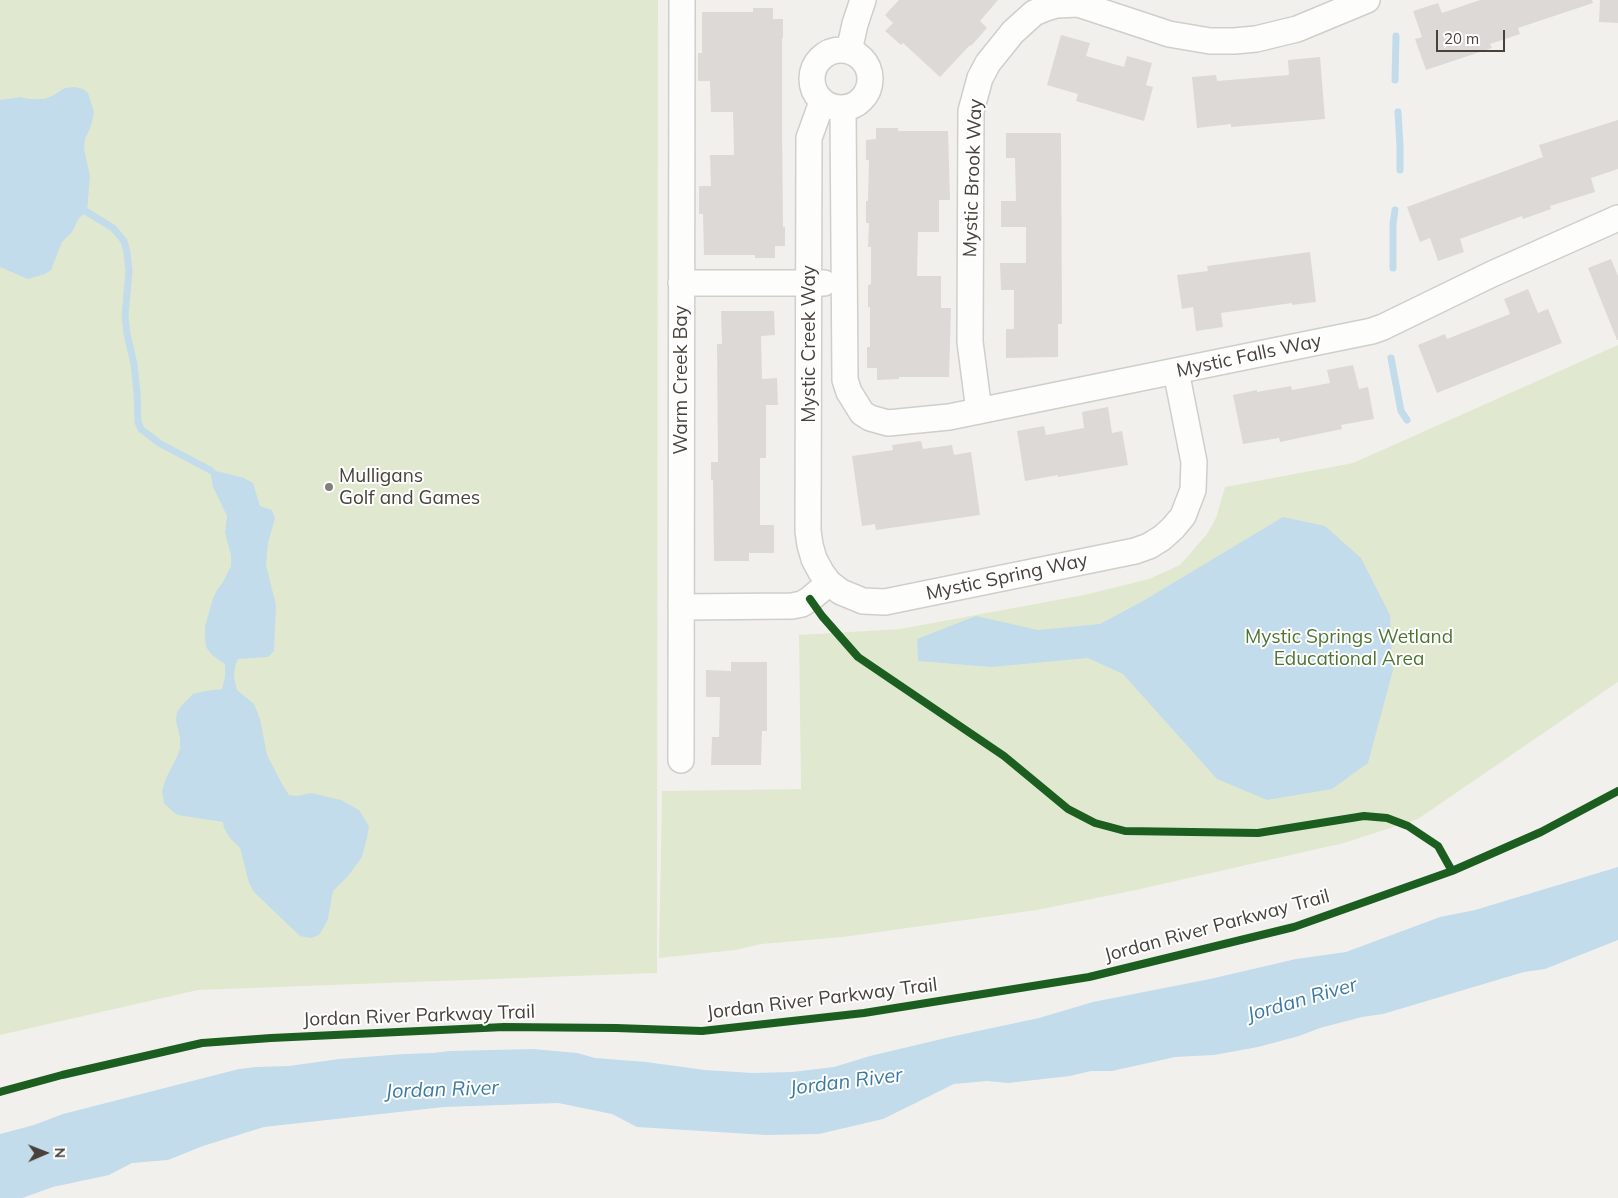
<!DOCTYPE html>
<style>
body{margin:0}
#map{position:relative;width:1618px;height:1198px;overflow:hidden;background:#f2f0ed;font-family:Mulish,sans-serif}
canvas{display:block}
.north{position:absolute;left:20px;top:1128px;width:50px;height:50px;-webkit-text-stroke:4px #fff;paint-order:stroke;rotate:89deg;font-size:14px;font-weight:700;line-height:20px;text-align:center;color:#48423a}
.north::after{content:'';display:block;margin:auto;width:18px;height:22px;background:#48423a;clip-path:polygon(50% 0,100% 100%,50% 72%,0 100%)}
.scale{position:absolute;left:1436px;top:30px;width:69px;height:22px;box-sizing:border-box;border:2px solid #48423a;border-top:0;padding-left:6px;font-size:15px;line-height:18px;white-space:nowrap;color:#48423a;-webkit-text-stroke:4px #fff;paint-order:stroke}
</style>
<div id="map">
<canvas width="1618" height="1198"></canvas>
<div class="north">N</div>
<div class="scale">20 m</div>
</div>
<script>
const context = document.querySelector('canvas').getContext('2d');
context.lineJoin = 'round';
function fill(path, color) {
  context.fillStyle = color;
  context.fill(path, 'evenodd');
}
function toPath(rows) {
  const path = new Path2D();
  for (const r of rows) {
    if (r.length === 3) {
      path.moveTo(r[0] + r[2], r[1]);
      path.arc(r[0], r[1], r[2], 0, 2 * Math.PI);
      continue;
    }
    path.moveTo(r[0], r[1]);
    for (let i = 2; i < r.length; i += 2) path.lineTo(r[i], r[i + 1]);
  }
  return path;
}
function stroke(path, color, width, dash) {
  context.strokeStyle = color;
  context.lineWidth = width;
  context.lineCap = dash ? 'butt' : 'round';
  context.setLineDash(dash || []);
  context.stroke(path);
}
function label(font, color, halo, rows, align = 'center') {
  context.font = font + ' Mulish,sans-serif';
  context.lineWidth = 4;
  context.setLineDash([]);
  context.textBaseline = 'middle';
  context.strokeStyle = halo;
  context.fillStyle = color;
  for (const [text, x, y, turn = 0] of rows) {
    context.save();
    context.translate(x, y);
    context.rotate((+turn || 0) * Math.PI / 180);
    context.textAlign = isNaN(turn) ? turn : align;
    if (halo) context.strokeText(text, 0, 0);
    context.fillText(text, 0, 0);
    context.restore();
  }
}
fill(toPath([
 [0,0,658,0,657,973,198,990,0,1035],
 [1618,345,1618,682,1418,819,1344,843,1136,890,1037,910,843,937,762,944,735,950,659,958,662,791,801,789,799,635,900,629,1084,595,1149,579,1180,565,1207,534,1216,518,1225,487,1353,463]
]), '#e0e9d0');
fill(toPath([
 [75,87,83,89,88,93,94,112,91,126,85,139,84,149,90,176,87,212,79,218,72,232,62,242,51,270,45,274,28,279,0,267,0,100,21,97,28,99,44,99,52,96,65,88],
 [214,469,216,471,244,478,253,483,260,506,272,510,275,518,268,543,266,565,276,605,274,651,268,657,238,659,235,667,234,677,237,690,254,704,260,719,267,755,283,786,289,795,297,796,311,793,341,800,359,810,369,826,367,838,362,857,348,876,333,891,328,919,324,927,319,935,311,938,300,936,254,892,249,883,240,848,230,838,224,828,223,822,178,815,171,810,164,803,162,791,166,778,177,757,180,748,180,738,176,721,177,712,183,704,193,694,205,691,222,689,225,677,225,664,212,655,206,647,205,636,205,627,213,598,217,590,223,582,231,566,231,555,225,533,227,516,213,487,210,470],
 [1283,517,1325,526,1361,558,1390,615,1393,670,1368,763,1332,789,1267,800,1217,779,1123,674,1088,658,991,667,918,661,917,639,976,616,1038,630,1100,624,1143,601],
 [1618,867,1618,940,1545,969,1524,972,1383,1014,1362,1017,1320,1028,1299,1036,1258,1047,1214,1055,1175,1057,1112,1071,1091,1071,1070,1076,1008,1083,987,1081,954,1084,883,1119,819,1134,766,1135,637,1127,612,1114,558,1103,444,1107,264,1127,203,1146,168,1160,132,1163,109,1175,53,1187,22,1198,0,1198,0,1134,34,1125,63,1114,239,1069,256,1067,289,1066,339,1059,404,1054,433,1053,450,1051,533,1049,577,1053,595,1058,646,1062,705,1070,753,1073,792,1072,834,1067,870,1056,950,1037,1039,1018,1093,1002,1210,979,1296,959,1346,952,1440,917,1475,910]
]), '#c2dceb');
stroke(toPath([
 [1395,80,1396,36],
 [1398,112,1400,146,1400,170],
 [87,212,113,228,124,241,127,252,129,271,125,316,127,334,134,364,137,393,138,422,141,429,159,443,210,470],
 [1393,268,1393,224,1395,210],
 [1391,358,1401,411,1407,420]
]), '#c2dceb', 7);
fill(toPath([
 [899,0,998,0,980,21,987,28,971,46,970,45,940,77,903,43,901,45,885,31,893,23,885,15],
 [1480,0,1592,0,1593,3,1518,28,1520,34,1490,44,1492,48,1426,70,1415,39,1422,37,1413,11,1438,3,1442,13],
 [1600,0,1618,0,1618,23,1599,22],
 [753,8,773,8,773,19,783,19,783,38,782,38,782,127,783,227,785,227,785,246,775,246,775,258,755,258,755,255,704,255,703,214,699,214,699,186,711,186,710,155,734,155,733,112,711,112,710,81,698,81,698,53,702,53,702,12,753,12],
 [1061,35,1090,43,1086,56,1124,67,1127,56,1152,63,1146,85,1153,87,1144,121,1076,101,1078,94,1047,85],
 [1320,57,1325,119,1231,127,1231,124,1197,128,1192,77,1216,75,1217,81,1289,75,1288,60],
 [1618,120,1618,169,1591,178,1595,192,1550,206,1551,209,1523,219,1522,216,1460,239,1464,252,1438,261,1430,238,1420,242,1407,207,1543,157,1539,145],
 [876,128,898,128,898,131,948,131,950,200,939,200,939,232,918,232,917,276,941,276,941,308,951,308,949,377,899,377,899,379,877,380,877,368,867,368,867,347,870,347,870,307,868,307,868,285,871,284,871,247,868,247,869,223,866,223,866,201,868,201,869,160,866,160,866,140,876,139],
 [1006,133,1061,133,1062,324,1058,324,1058,357,1006,358,1006,329,1014,329,1014,290,1001,290,1000,263,1026,263,1026,227,1001,227,1001,201,1016,201,1015,158,1006,158],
 [1310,252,1316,302,1292,305,1292,303,1221,313,1223,327,1196,331,1193,307,1182,309,1177,275,1208,271,1207,266],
 [1611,259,1618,276,1618,340,1617,340,1588,268],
 [1528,289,1538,313,1548,309,1562,343,1437,393,1418,345,1445,334,1447,339,1510,314,1504,299],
 [721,311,774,311,775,335,761,336,762,379,777,378,778,405,766,405,766,458,760,458,760,525,774,525,774,553,749,553,749,561,714,561,713,480,711,480,711,462,718,462,717,344,722,344],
 [1353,365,1359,389,1368,387,1374,419,1341,425,1342,429,1280,442,1279,438,1243,444,1233,395,1257,390,1257,392,1291,386,1292,390,1330,383,1327,370],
 [1108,407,1112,433,1122,431,1128,465,1058,477,1058,475,1025,481,1017,431,1044,426,1046,435,1084,428,1082,412],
 [921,441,923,449,952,445,954,455,971,452,980,515,876,530,875,524,862,526,852,456,893,450,892,445],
 [731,662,767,662,767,731,762,731,761,765,711,765,712,737,719,737,720,697,706,697,706,670,731,671]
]), '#dcd9d6');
const minor = toPath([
 [841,79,29],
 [849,51,855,24,863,0],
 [822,102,809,138,808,531,810,545,814,559,821,572,829,583],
 [843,109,845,380,849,392,862,413,870,418,888,423,949,417,1372,331,1383,327,1492,274,1618,218],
 [681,283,824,283],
 [979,411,970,342,971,111,980,78,988,63,1013,32,1034,13,1046,8,1056,5,1078,4,1169,34,1210,41,1234,41,1256,39,1297,29,1367,0],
 [681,607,792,606,802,604,810,599,829,583,841,592,863,601,885,602,1135,551,1149,546,1162,538,1173,528,1183,516,1193,490,1194,462,1176,371],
 [681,760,682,0]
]);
stroke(minor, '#d0cecb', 28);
stroke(minor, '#fdfdfc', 25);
stroke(toPath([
 [810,599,822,616,858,657,1004,756,1068,809,1095,823,1125,831,1258,833,1364,816,1387,818,1408,826,1438,846,1452,871],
 [0,1092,62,1075,202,1043,271,1038,504,1027,616,1028,702,1031,864,1013,1089,977,1294,927,1452,871,1541,832,1618,791]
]), '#1b5e20', 8);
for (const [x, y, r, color] of [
 [329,487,5,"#847f79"]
]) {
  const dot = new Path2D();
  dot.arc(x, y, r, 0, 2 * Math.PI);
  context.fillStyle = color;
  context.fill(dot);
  stroke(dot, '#fff', 2);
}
label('19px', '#48423a', '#fff', [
 ["Mystic Brook Way",973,178,-88],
 ["Mystic Creek Way",809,344,-90],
 ["Mystic Falls Way",1249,356,-12],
 ["Warm Creek Bay",681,380,-90],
 ["Mystic Spring Way",1007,577,-12],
 ["Jordan River Parkway Trail",1217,926,-15],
 ["Jordan River Parkway Trail",822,999,-7],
 ["Jordan River Parkway Trail",419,1016,-2]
]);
label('19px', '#48423a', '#fff', [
 ["Mulligans",339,476],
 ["Golf and Games",339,498]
], 'left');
label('19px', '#4e7432', '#fff', [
 ["Mystic Springs Wetland",1349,637],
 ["Educational Area",1349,659]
]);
label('italic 20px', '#3a7aa2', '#fff', [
 ["Jordan River",1302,1000,-16],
 ["Jordan River",846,1082,-7],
 ["Jordan River",442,1090,-2]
]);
</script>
